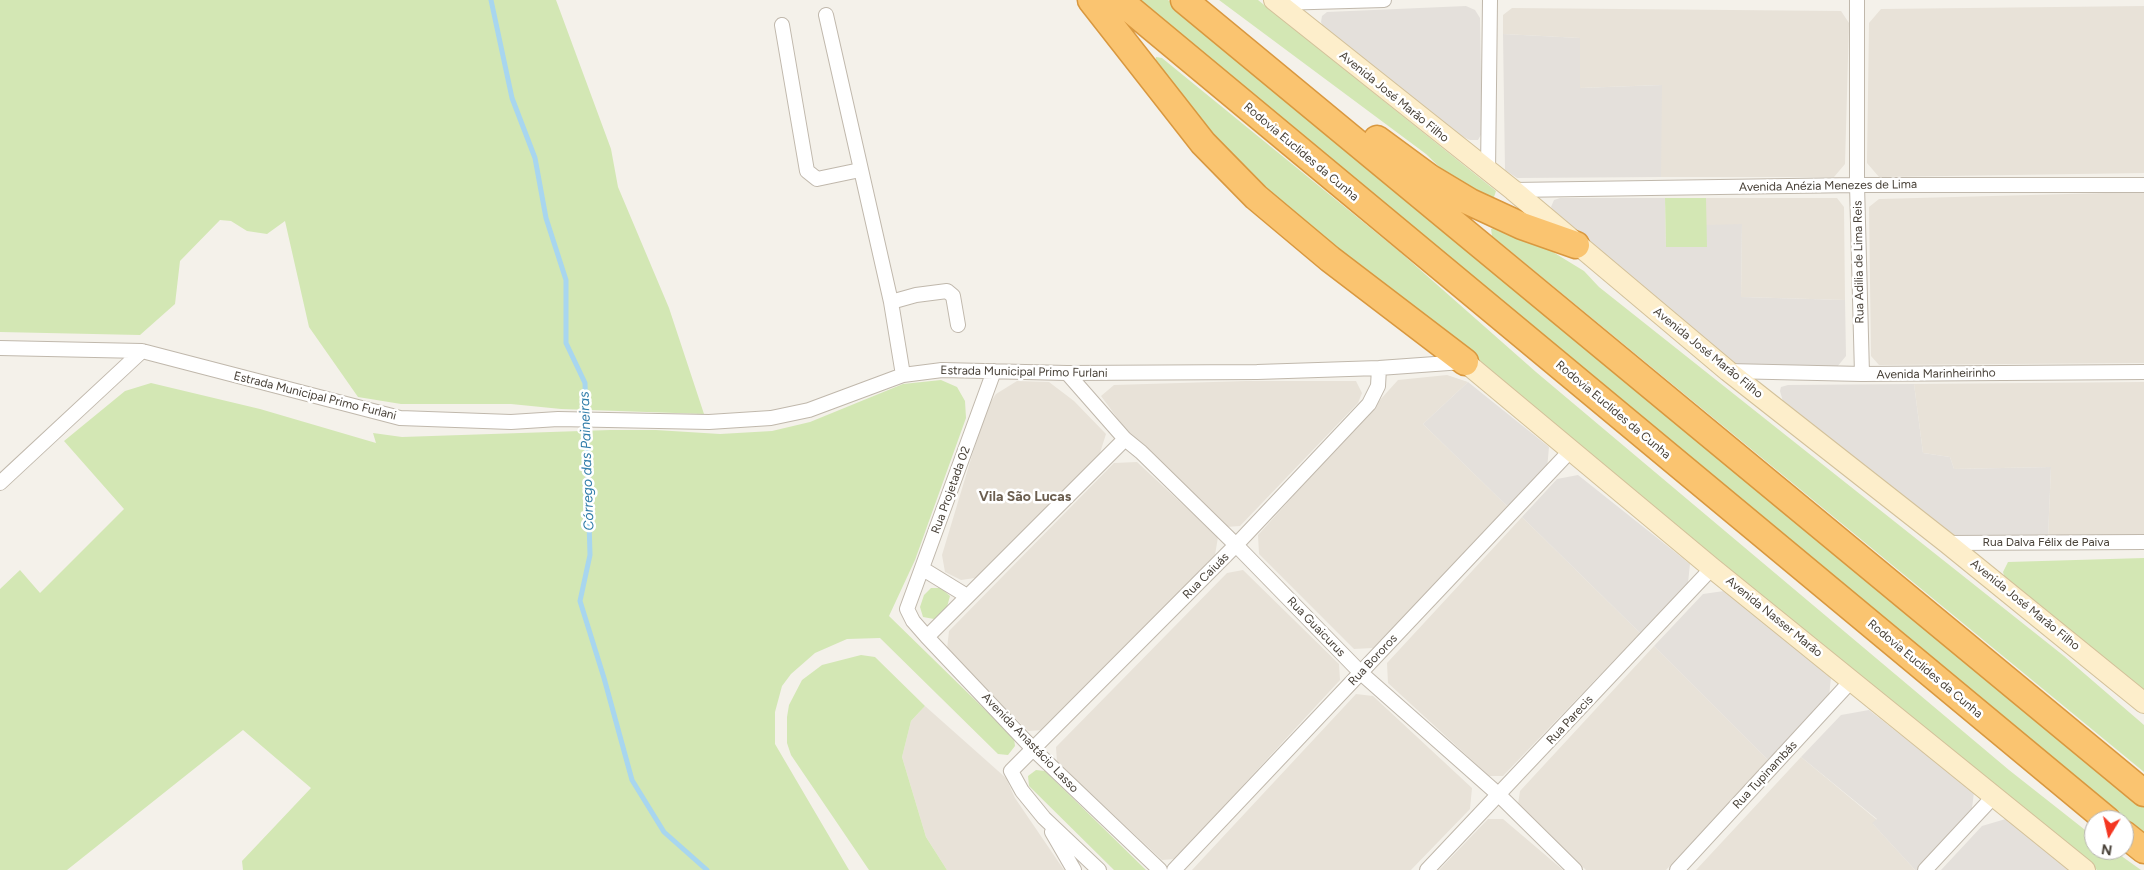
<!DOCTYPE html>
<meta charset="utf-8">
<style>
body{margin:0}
#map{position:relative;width:2144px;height:870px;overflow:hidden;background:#f4f1ea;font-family:Figtree,sans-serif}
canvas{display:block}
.north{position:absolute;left:2084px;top:810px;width:50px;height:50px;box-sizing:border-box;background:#fff;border:1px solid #b6b3af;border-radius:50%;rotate:189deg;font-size:14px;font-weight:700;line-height:20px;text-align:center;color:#484138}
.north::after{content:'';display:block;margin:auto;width:18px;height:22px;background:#f43621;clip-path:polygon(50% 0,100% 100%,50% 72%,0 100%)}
</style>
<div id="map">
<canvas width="2144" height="870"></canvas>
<div class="north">N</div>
</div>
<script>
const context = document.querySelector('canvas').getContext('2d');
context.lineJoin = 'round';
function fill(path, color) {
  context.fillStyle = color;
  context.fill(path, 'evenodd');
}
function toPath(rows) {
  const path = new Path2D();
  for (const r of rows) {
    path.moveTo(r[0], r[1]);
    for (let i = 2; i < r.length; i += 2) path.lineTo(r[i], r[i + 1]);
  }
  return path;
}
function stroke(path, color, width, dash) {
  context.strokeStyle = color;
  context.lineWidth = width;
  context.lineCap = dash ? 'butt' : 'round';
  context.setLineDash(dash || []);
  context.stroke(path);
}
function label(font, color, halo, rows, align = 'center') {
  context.font = font + ' Figtree,sans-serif';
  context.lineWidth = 5;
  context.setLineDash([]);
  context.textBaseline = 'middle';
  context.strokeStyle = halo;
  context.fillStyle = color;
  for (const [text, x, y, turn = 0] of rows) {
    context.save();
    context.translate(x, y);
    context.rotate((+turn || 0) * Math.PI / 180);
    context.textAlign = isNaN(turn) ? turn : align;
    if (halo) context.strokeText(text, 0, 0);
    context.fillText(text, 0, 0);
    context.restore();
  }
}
fill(toPath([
 [2144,6,2144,173,1879,177,1867,163,1869,23,1881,9],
 [1512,8,1841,11,1849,23,1845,164,1834,177,1661,177,1661,85,1580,88,1580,38,1503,34,1503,15],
 [2144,192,2144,363,1879,365,1871,356,1869,207,1879,199],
 [1706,198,1837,198,1844,207,1845,300,1741,297,1742,225,1706,225],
 [1447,375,1468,382,1423,424,1509,508,1373,648,1354,649,1259,554,1258,535,1398,380],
 [1017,381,1049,382,1074,401,1106,434,1099,456,975,578,961,580,945,572,942,555,986,409,996,394],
 [1246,381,1356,381,1362,393,1358,403,1240,526,1226,527,1129,434,1101,396,1114,385],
 [2144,382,2144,536,2048,537,2051,467,1954,469,1950,457,1923,453,1914,384],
 [1137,462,1218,537,1215,555,1044,730,1028,731,947,649,949,631,1114,463],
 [1522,517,1640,633,1503,776,1489,776,1388,683,1387,663],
 [1243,570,1339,664,1340,680,1175,859,1162,860,1057,762,1056,747,1227,573],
 [1654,646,1769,761,1666,870,1586,870,1518,804,1520,791],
 [1356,694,1373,696,1472,788,1470,809,1411,870,1192,870],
 [925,706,1006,778,1015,798,1064,870,947,870,926,837,902,757,911,721],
 [1801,757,1877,820,1873,824,1915,870,1696,870],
 [1488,819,1503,819,1563,870,1439,870]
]), '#e8e2d8');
fill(toPath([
 [1466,6,1475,10,1480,18,1482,133,1478,140,1470,140,1461,136,1324,29,1321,22,1322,16,1327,12],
 [1503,34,1580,38,1580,88,1662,85,1661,177,1517,178,1505,170],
 [1560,198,1665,198,1666,247,1706,247,1706,225,1742,224,1741,297,1845,300,1846,356,1837,367,1745,367,1733,363,1556,215,1551,207,1554,200],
 [1468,382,1549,447,1547,469,1509,508,1423,424],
 [1914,384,1923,453,1950,457,1954,469,2051,467,2048,537,1957,538,1944,533,1784,405,1780,391,1781,387,1788,385],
 [1578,475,1690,564,1688,583,1640,633,1522,517,1557,479],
 [1724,591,1831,677,1829,697,1769,761,1654,646,1703,594],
 [1869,710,1974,792,1971,816,1919,870,1915,870,1872,823,1877,819,1801,757,1841,715],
 [2009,818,2069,870,1941,870,1982,826]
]), '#e4e0db');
fill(toPath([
 [0,0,556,0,611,149,618,187,669,308,704,414,561,409,511,404,401,404,358,397,309,327,285,221,267,234,247,231,231,221,220,220,180,261,175,304,140,335,0,332],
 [1134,0,1168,0,2144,805,2144,837,1603,387],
 [1219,0,1258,0,1496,191,1494,197,1485,200,1468,195,1426,154],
 [1156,57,1162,58,1400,252,1536,372,2009,770,2094,837,2094,850,2113,850,2141,870,2097,870,1471,357,1259,193,1154,68],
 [1665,198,1706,198,1707,247,1666,247],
 [1500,225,1512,227,1584,271,1599,287,2064,656,2144,725,2144,772,1492,236,1491,229],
 [941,380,957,387,965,401,966,418,915,560,889,616,1014,738,1015,746,1008,755,998,754,880,638,847,639,815,653,791,674,782,686,775,712,775,744,849,870,243,870,242,861,311,788,243,730,67,870,0,870,0,589,20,570,40,593,124,509,64,441,125,391,151,383,260,409,376,443,373,433,402,437,610,430,656,430,720,434,772,431,810,422,903,384],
 [2144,558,2144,690,2005,579,2003,572,2008,562],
 [931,588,941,588,950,596,947,607,934,619,923,617,920,607,924,595],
 [861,655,875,657,925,706,911,721,902,757,926,837,947,870,869,870,791,755,787,743,787,717,789,705,802,680,822,665],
 [1036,770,1045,771,1146,870,1114,870,1029,786,1028,776]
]), '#d3e7b4');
stroke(toPath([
 [491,0,512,98,535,158,546,218,566,280,566,343,585,383,590,555,580,601,604,678,632,780,664,832,707,870]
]), '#a8d6ef', 5);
const minor = toPath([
 [1857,0,1857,185,1862,374],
 [1278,3,1384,0],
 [826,15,891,302,903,375],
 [782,25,807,171,817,179,860,170],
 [1488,172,1490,0],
 [1513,190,1857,185,2144,185],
 [891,302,916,295,947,291,953,296,958,325],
 [0,348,142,351,400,418,511,422,558,419,709,422,771,418,809,410,903,375,942,370,1067,373,1257,372,1379,368,1463,362],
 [994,371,907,609,913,621,927,637,1034,750,1160,870],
 [1728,371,1862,374,2144,372],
 [1067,373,1125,439,1141,452,1236,545,1361,673,1499,795,1575,870],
 [0,483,142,351],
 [1947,543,2144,542],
 [923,569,967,596],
 [927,637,1125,439],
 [1052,832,1074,870],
 [1099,870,1044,818,1022,791,1011,771,1236,545,1369,404,1378,386,1379,368],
 [1174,870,1572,449],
 [1427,870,1712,568],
 [1677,870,1852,680],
 [1925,870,1994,796]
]);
const secondary = toPath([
 [1274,0,1513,190,1728,371,1947,543,2144,703],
 [1465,362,1712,568,2085,870]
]);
const motorway = toPath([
 [1091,0,1203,143,1256,197,1330,259,1465,362],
 [1119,0,2107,820],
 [1184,0,2144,793],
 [1377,139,1430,178,1470,202,1522,226,1576,245],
 [2124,834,2144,850]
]);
stroke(minor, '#c0b8ac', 16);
stroke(secondary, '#d3c19a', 22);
stroke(motorway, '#d9983f', 29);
stroke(minor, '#fff', 14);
stroke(secondary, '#fdeecb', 20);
stroke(motorway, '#fac470', 26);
label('12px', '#484138', '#fff', [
 ["Avenida José Marão Filho",1394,97,39],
 ["Rodovia Euclides da Cunha",1301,152,40],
 ["Avenida Anézia Menezes de Lima",1828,186,-1],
 ["Rua Adilia de Lima Reis",1859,262,-91],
 ["Avenida José Marão Filho",1708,353,39],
 ["Estrada Municipal Primo Furlani",1024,372,1],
 ["Avenida Marinheirinho",1936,374,-1],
 ["Estrada Municipal Primo Furlani",315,396,14],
 ["Rodovia Euclides da Cunha",1613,410,40],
 ["Rua Projetada 02",951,490,-70],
 ["Rua Dalva Félix de Paiva",2046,542],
 ["Rua Caiuás",1206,576,-45],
 ["Avenida José Marão Filho",2025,605,39],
 ["Avenida Nasser Marão",1774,617,39],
 ["Rua Guaicurus",1316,627,46],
 ["Rua Bororos",1373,660,-47],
 ["Rodovia Euclides da Cunha",1925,669,40],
 ["Rua Parecis",1570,720,-47],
 ["Avenida Anastácio Lasso",1030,743,46],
 ["Rua Tupinambás",1765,775,-47]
]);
label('italic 14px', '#317daa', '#fff', [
 ["Córrego das Paineiras",587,461,-92]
]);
label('bold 14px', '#6b5e4f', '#fff', [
 ["Vila São Lucas",1025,497]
]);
</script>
